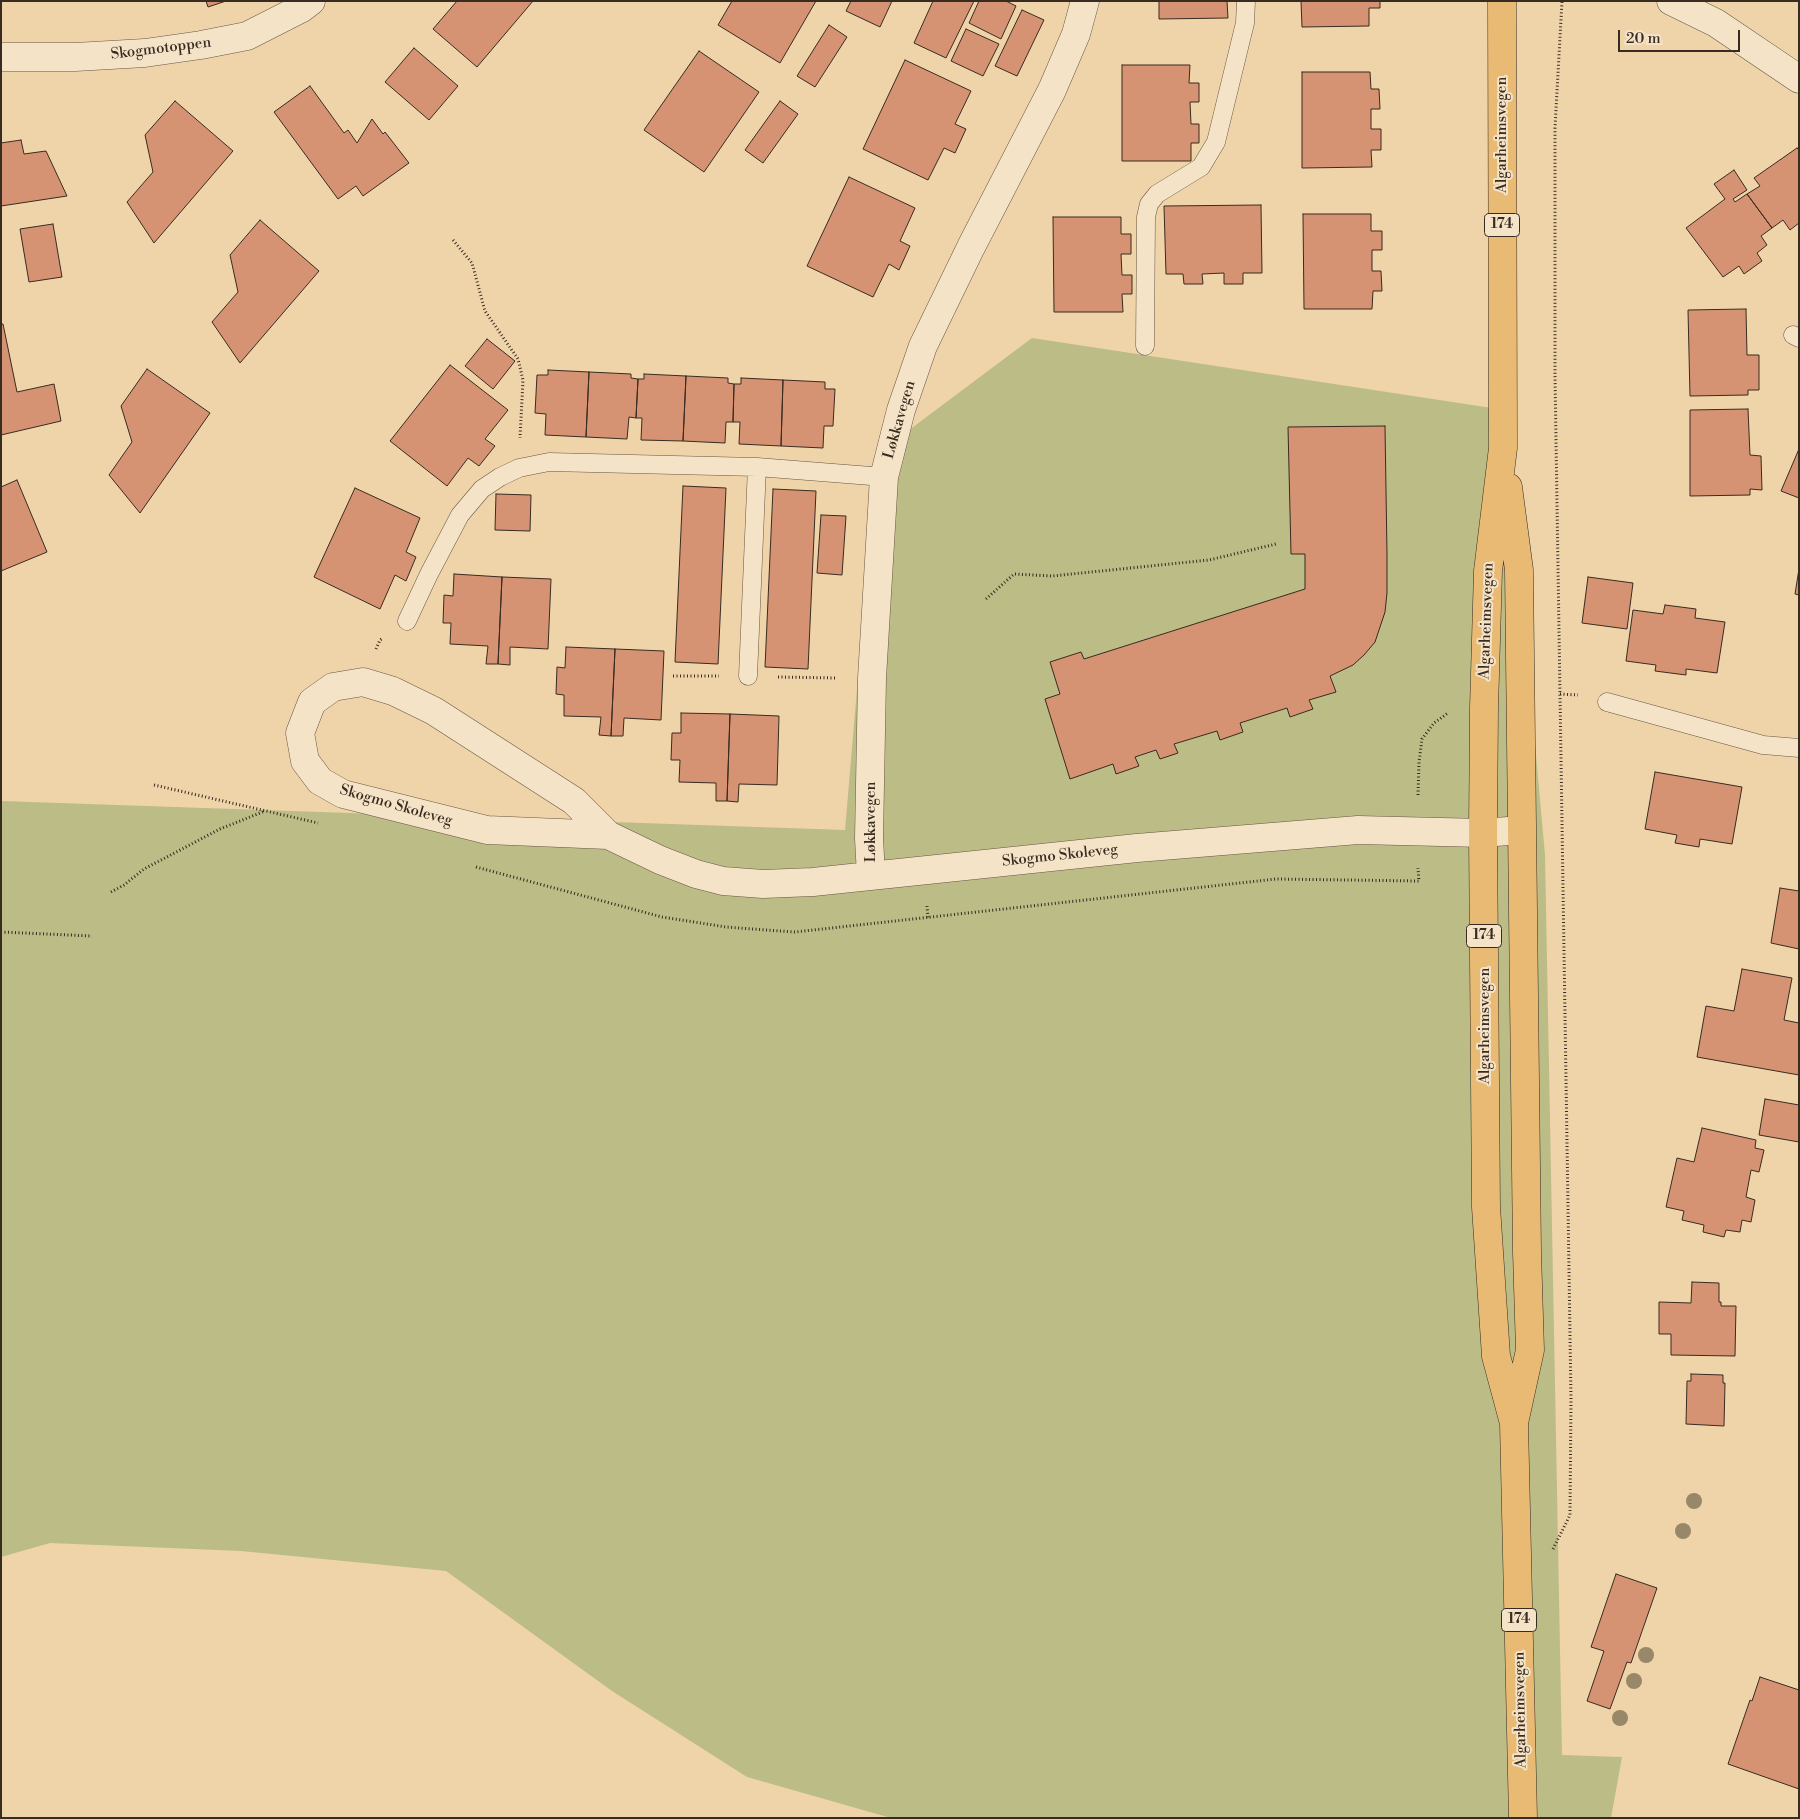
<!DOCTYPE html>
<meta charset="utf-8">
<style>
body{margin:0}
#map{position:relative;width:1800px;height:1819px;overflow:hidden;background:#efd4a9;font-family:"Libre Bodoni",serif}
canvas{display:block}
.frame{position:absolute;inset:0;border:2px solid #382b21;pointer-events:none}
.scale{position:absolute;left:1618px;top:30px;width:122px;height:22px;box-sizing:border-box;border:2px solid #382b21;border-top:0;padding-left:6px;font-size:15px;line-height:18px;white-space:nowrap;color:#382b21;-webkit-text-stroke:4px #f5e3c7;paint-order:stroke}
</style>
<div id="map">
<canvas width="1800" height="1819"></canvas>
<div class="frame"></div>
<div class="scale">20 m</div>
</div>
<script>
const context = document.querySelector('canvas').getContext('2d');
context.lineJoin = 'round';
function fill(path, color) {
  context.fillStyle = color;
  context.fill(path, 'evenodd');
}
function toPath(rows) {
  const path = new Path2D();
  for (const r of rows) {
    path.moveTo(r[0], r[1]);
    for (let i = 2; i < r.length; i += 2) path.lineTo(r[i], r[i + 1]);
  }
  return path;
}
function stroke(path, color, width, dash) {
  context.strokeStyle = color;
  context.lineWidth = width;
  context.lineCap = dash ? 'butt' : 'round';
  context.setLineDash(dash || []);
  context.stroke(path);
}
function label(font, color, halo, rows, align = 'center') {
  context.font = font + ' "Libre Bodoni",serif';
  context.lineWidth = 4;
  context.setLineDash([]);
  context.textBaseline = 'middle';
  context.strokeStyle = halo;
  context.fillStyle = color;
  for (const [text, x, y, turn = 0] of rows) {
    context.save();
    context.translate(x, y);
    context.rotate((+turn || 0) * Math.PI / 180);
    context.textAlign = isNaN(turn) ? turn : align;
    if (halo) context.strokeText(text, 0, 0);
    context.fillText(text, 0, 0);
    context.restore();
  }
}
fill(toPath([
 [1032,338,1505,410,1545,855,1562,1755,1622,1757,1611,1818,891,1818,747,1777,612,1691,446,1571,241,1551,50,1543,1,1557,1,801,845,830,877,454]
]), '#bcbc86');
const building = toPath([
 [206,1,226,1,208,7,206,1],
 [457,1,533,1,477,67,433,29,457,1],
 [732,1,816,1,780,63,718,25,732,1],
 [851,1,892,1,880,27,846,11,851,1],
 [933,1,974,1,946,58,914,43,933,1],
 [979,1,1006,1,1016,6,1001,39,969,23,979,1],
 [1159,1,1227,1,1228,18,1159,19,1159,1],
 [1301,1,1380,1,1380,8,1369,8,1369,26,1302,27,1301,1],
 [1022,10,1044,20,1017,76,995,66,1022,10],
 [829,25,847,37,815,87,797,76,829,25],
 [966,29,999,44,983,76,951,61,966,29],
 [414,48,458,86,429,120,385,82,414,48],
 [699,51,759,92,704,172,644,130,699,51],
 [905,60,971,91,955,124,966,129,955,153,944,148,928,180,863,149,905,60],
 [1122,65,1190,65,1189,83,1199,83,1199,102,1190,102,1191,124,1199,124,1199,143,1191,143,1191,161,1122,161,1122,65],
 [1302,72,1370,72,1371,89,1379,89,1380,109,1371,109,1371,129,1381,129,1381,150,1371,150,1372,167,1302,168,1302,72],
 [310,86,344,133,348,130,357,143,372,119,383,134,385,132,409,163,363,196,356,186,338,199,274,112,310,86],
 [175,101,233,151,154,243,127,202,153,172,145,135,175,101],
 [780,101,798,114,763,163,745,150,780,101],
 [21,140,24,154,46,151,67,196,1,206,1,143,21,140],
 [1797,148,1799,150,1799,223,1790,230,1783,220,1772,228,1747,194,1760,186,1754,178,1797,148],
 [1734,170,1747,190,1733,199,1735,202,1747,194,1772,228,1761,236,1767,245,1757,253,1762,261,1744,274,1739,266,1723,277,1686,228,1725,199,1714,184,1734,170],
 [849,177,915,208,900,241,910,246,899,270,889,264,873,297,807,266,849,177],
 [1261,205,1262,273,1243,273,1243,284,1224,284,1224,273,1202,274,1203,284,1184,284,1183,274,1166,274,1164,206,1261,205],
 [1303,214,1371,214,1371,231,1382,231,1382,250,1372,250,1372,271,1381,271,1382,291,1373,291,1372,309,1304,309,1303,214],
 [1053,217,1121,217,1121,234,1131,234,1131,254,1121,254,1122,275,1132,275,1132,294,1122,294,1123,312,1054,312,1053,217],
 [260,220,319,271,240,363,212,322,238,292,230,255,260,220],
 [53,224,62,277,29,282,20,229,53,224],
 [1746,309,1747,355,1759,355,1759,390,1748,390,1748,395,1690,396,1688,310,1746,309],
 [1,324,3,324,17,392,54,384,61,421,1,435,1,324],
 [487,339,515,361,493,389,465,366,487,339],
 [450,365,508,410,485,439,495,446,479,466,468,458,447,486,390,441,450,365],
 [147,369,210,413,140,513,109,475,132,442,121,406,147,369],
 [548,370,589,372,586,437,545,435,546,414,535,413,537,375,548,375,548,370],
 [589,372,631,374,631,378,638,379,636,418,629,417,627,439,586,437,589,372],
 [644,374,686,376,683,441,641,440,642,418,636,418,638,379,644,379,644,374],
 [686,376,728,378,728,383,734,384,733,422,726,422,725,443,683,441,686,376],
 [741,378,783,380,781,446,739,444,740,422,733,422,734,384,741,384,741,378],
 [783,380,825,382,825,389,835,389,833,426,824,426,823,448,781,446,783,380],
 [1748,409,1750,455,1761,456,1762,490,1750,489,1750,495,1690,496,1690,410,1748,409],
 [1385,426,1387,554,1387,593,1385,612,1375,642,1364,655,1353,665,1330,676,1336,692,1309,700,1313,709,1290,717,1287,708,1240,723,1243,732,1220,740,1217,731,1174,744,1178,753,1160,759,1156,750,1135,757,1139,766,1116,774,1113,764,1070,779,1045,699,1060,694,1050,662,1081,652,1084,659,1305,589,1305,554,1291,554,1288,427,1385,426],
 [1799,449,1799,498,1781,491,1799,449],
 [17,480,47,552,1,571,1,487,17,480],
 [683,486,726,488,718,664,675,662,683,486],
 [355,488,420,518,406,552,416,557,406,581,395,575,380,609,314,577,355,488],
 [773,489,816,491,808,669,765,667,773,489],
 [496,494,531,495,530,531,495,530,496,494],
 [821,515,846,516,842,575,817,573,821,515],
 [1799,569,1799,595,1795,594,1799,569],
 [454,574,502,577,498,664,486,664,488,646,450,644,451,623,443,623,444,595,453,596,454,574],
 [502,577,551,579,548,649,510,647,510,665,498,664,502,577],
 [1588,577,1633,583,1627,629,1582,623,1588,577],
 [1665,605,1696,609,1695,618,1725,622,1717,673,1686,669,1686,675,1655,671,1656,665,1626,661,1633,610,1663,614,1665,605],
 [566,647,615,649,611,736,599,735,601,717,564,716,564,695,556,694,557,667,565,668,566,647],
 [615,649,664,651,661,720,624,718,623,736,611,736,615,649],
 [681,713,730,714,727,801,716,801,716,783,679,782,680,760,671,760,672,733,681,733,681,713],
 [730,714,779,716,777,785,739,784,738,802,727,801,730,714],
 [1655,772,1742,787,1732,844,1700,839,1699,847,1675,843,1677,835,1645,829,1655,772],
 [1780,888,1799,891,1799,949,1771,943,1780,888],
 [1742,969,1792,978,1784,1020,1799,1023,1799,1075,1697,1057,1706,1006,1734,1011,1742,969],
 [1765,1099,1799,1105,1799,1142,1759,1135,1765,1099],
 [1702,1128,1756,1140,1755,1148,1764,1150,1759,1172,1751,1170,1746,1197,1755,1200,1751,1222,1742,1220,1740,1232,1726,1230,1724,1237,1703,1232,1704,1225,1682,1220,1684,1211,1666,1207,1677,1158,1694,1162,1702,1128],
 [1692,1282,1719,1283,1719,1302,1721,1302,1721,1306,1736,1306,1735,1356,1671,1355,1671,1334,1659,1334,1659,1302,1691,1303,1692,1282],
 [1691,1374,1723,1375,1723,1383,1725,1383,1724,1426,1686,1424,1687,1381,1691,1381,1691,1374],
 [1616,1574,1657,1588,1631,1663,1627,1662,1610,1709,1587,1701,1604,1651,1591,1647,1616,1574],
 [1760,1677,1799,1690,1799,1789,1728,1764,1750,1700,1752,1701,1760,1677]
]);
fill(building, '#d59373');
stroke(building, '#382b21', 1);
const lane = toPath([
 [1793,335,1799,338],
 [1145,346,1146,217,1149,204,1157,194,1201,167,1216,142,1245,23,1246,1],
 [407,621,429,574,460,515,482,489,500,477,519,468,549,462,757,467,884,477],
 [748,676,757,467],
 [1607,702,1763,745,1799,748]
]);
const street = toPath([
 [1671,1,1716,23,1799,79],
 [1,57,75,57,145,53,201,45,247,36,302,8,311,1],
 [608,835,487,830,343,794,320,781,305,761,300,733,312,702,333,687,363,682,393,691,434,711,574,801,608,835,660,860,696,874,723,881,763,884,813,882,1137,848,1358,830,1483,833,1521,830],
 [871,876,869,838,872,678,884,477,901,410,923,346,971,247,1052,90,1076,34,1085,1]
]);
const primary = toPath([
 [1502,1,1503,448,1488,571,1484,708,1483,833,1486,1207,1496,1356,1514,1423],
 [1508,487,1519,570,1527,1252,1530,1350,1514,1423,1523,1818]
]);
stroke(lane, '#665543', 19);
stroke(street, '#665543', 29);
stroke(primary, '#382b21', 29);
stroke(toPath([
 [453,240,472,263,485,311,518,359,523,380,520,438],
 [986,599,1014,574,1052,576,1209,560,1276,544],
 [376,649,380,640,383,638],
 [673,676,719,676],
 [778,677,837,678],
 [1560,694,1578,695],
 [154,785,318,823],
 [1418,795,1419,762,1422,739,1434,723,1448,713],
 [476,867,662,917,726,927,795,932,1276,879,1419,881,1418,868],
 [111,892,124,885,144,869,220,829,265,811],
 [927,906,928,918],
 [1,932,92,936],
 [1553,1549,1570,1515,1571,1399,1555,376,1555,128,1562,1]
]), '#382b21', 3, [1, 2.5]);
stroke(lane, '#f5e3c7', 18);
stroke(street, '#f5e3c7', 28);
stroke(primary, '#e8ba74', 28);
context.fillStyle = '#998769';
for (const [x, y] of [
 [1694,1501],
 [1683,1531],
 [1646,1655],
 [1634,1681],
 [1620,1718]
]) {
  context.beginPath();
  context.arc(x, y, 8, 0, 2 * Math.PI);
  context.fill();
}
for (const [x, y, w] of [
 [1502,225,35],
 [1484,936,35],
 [1519,1620,35]
]) {
  const box = new Path2D();
  box.roundRect(x - w / 2, y - 11.5, w, 23, 4);
  context.fillStyle = '#f5e3c7';
  context.fill(box);
  stroke(box, '#382b21', 1);
}
label('bold 14px', '#382b21', null, [
 ["174",1502,225],
 ["174",1484,936],
 ["174",1519,1620]
]);
label('15px', '#382b21', '#f5e3c7', [
 ["Skogmotoppen",161,49,-7],
 ["Algarheimsvegen",1502,135,-90],
 ["Løkkavegen",900,420,-74],
 ["Algarheimsvegen",1487,621,-88],
 ["Skogmo Skoleveg",396,806,16],
 ["Løkkavegen",871,822,-90],
 ["Skogmo Skoleveg",1060,856,-6],
 ["Algarheimsvegen",1485,1026,-90],
 ["Algarheimsvegen",1521,1710,-91]
]);
</script>
